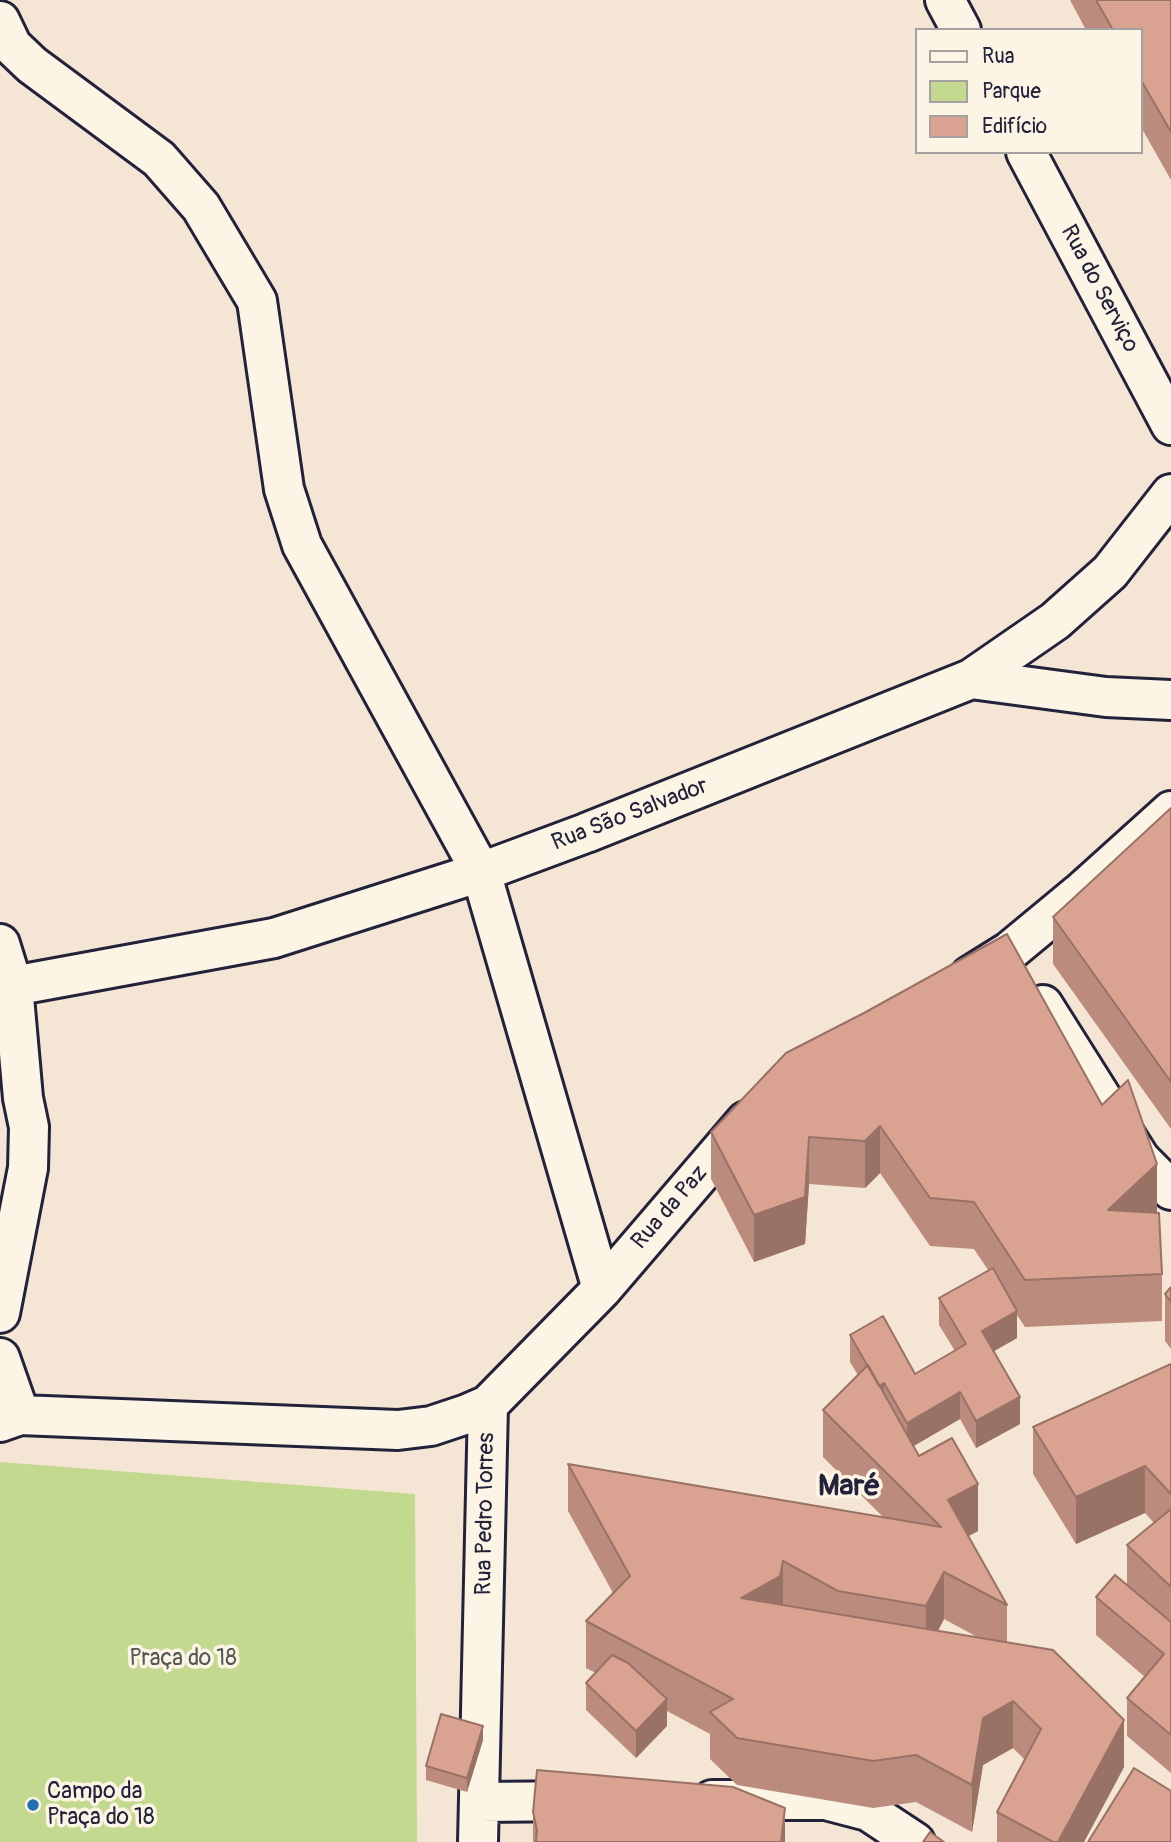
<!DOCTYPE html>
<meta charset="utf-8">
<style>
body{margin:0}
#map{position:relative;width:1171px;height:1842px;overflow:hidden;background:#f5e5d4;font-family:Pangolin,sans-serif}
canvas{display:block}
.legend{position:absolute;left:915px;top:28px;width:228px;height:126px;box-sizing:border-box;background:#fcf5e5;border:2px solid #a5a1a1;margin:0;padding:9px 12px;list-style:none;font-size:21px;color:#22223b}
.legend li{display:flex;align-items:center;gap:14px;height:35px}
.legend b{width:35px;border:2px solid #a5a1a1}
</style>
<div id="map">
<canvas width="1171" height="1842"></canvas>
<ul class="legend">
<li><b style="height:9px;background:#fcf5e5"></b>Rua</li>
<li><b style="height:19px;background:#c2d98f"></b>Parque</li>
<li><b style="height:19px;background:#daa391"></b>Edifício</li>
</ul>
</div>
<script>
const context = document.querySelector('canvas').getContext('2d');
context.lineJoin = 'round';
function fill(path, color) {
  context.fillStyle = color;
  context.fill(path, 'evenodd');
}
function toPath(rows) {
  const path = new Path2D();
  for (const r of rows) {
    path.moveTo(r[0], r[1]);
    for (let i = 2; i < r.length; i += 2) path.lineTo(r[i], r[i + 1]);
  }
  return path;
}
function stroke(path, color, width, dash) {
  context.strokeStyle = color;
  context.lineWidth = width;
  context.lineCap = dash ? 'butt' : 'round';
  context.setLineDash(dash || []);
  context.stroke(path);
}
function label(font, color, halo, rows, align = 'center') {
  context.font = font + ' Pangolin,sans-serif';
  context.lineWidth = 7;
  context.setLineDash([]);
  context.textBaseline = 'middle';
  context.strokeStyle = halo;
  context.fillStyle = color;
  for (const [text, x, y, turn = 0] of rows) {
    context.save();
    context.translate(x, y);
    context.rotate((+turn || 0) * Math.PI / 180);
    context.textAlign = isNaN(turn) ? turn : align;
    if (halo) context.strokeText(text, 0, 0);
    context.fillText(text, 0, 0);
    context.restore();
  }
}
fill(toPath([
 [0,1462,415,1494,417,1842,0,1842]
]), '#c2d98f');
const minor = toPath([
 [945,0,961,30],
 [0,21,12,46,32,65,159,159,201,207,257,301,284,489,302,545,481,872,602,1289],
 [1026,152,1171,425],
 [971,679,1106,697,1171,700],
 [0,944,13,986,23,1098,29,1127,28,1168,0,1313],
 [970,976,1010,951,1080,893,1171,811],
 [13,986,274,938,481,872,586,833,971,679,1055,621,1110,572,1171,494],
 [1043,1005,1140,1159,1171,1190],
 [0,1358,20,1415],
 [0,1422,20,1415,398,1430,431,1426,467,1414,488,1405,602,1289,746,1121],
 [712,1800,826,1800,868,1811,915,1842],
 [479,1802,585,1801],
 [478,1842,488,1405]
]);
stroke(minor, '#22223b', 44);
stroke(minor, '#fcf5e5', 38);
fill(toPath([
 [1070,0,1171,0,1171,180,1141,127,1141,30,1086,30],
 [1171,808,1171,1129,1053,964,1053,917],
 [786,1053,1157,1212,1155,1213,1162,1274,1162,1321,1025,1327,1017,1315,1017,1338,994,1351,1020,1424,976,1448,960,1419,913,1446,919,1456,978,1531,968,1536,1007,1605,1007,1643,1124,1767,1084,1842,997,1842,997,1812,1025,1760,1013,1748,983,1765,972,1832,916,1802,873,1808,737,1785,710,1759,710,1734,667,1711,667,1726,636,1758,586,1710,586,1683,596,1673,586,1668,586,1621,613,1593,568,1511,568,1464,883,1517,823,1457,823,1410,858,1375,850,1362,850,1335,915,1374,955,1351,939,1325,939,1298,988,1270,974,1249,930,1246,880,1173,865,1188,809,1184,805,1244,754,1262,711,1179,711,1132],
 [944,1619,979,1638,938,1631],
 [1171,1287,1171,1349,1165,1341,1165,1294],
 [1171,1364,1171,1773,1127,1736,1127,1698,1145,1677,1096,1635,1096,1597,1127,1585,1127,1545,1154,1523,1145,1513,1076,1544,1033,1474,1033,1427],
 [483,1740,467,1792,426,1780,426,1766],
 [533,1812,785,1842,533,1842]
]), '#bb8c7d');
fill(toPath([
 [880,1126,880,1173,865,1188,865,1141],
 [809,1137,809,1184,805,1244,754,1262,754,1215],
 [1157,1164,1157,1212,1108,1257,1108,1210],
 [1017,1311,1017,1338,982,1358,982,1331],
 [884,1383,884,1410,879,1386],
 [960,1392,960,1419,907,1450,907,1423],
 [1020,1397,1020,1424,976,1448,976,1421],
 [1145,1466,1145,1513,1076,1544,1076,1497],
 [978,1484,978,1531,948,1547,948,1500],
 [783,1561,783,1608,741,1598],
 [944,1572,944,1619,926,1653,926,1606],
 [667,1699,667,1726,636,1758,636,1731],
 [1013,1701,1013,1748,983,1765,972,1832,972,1785,983,1718],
 [1124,1720,1124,1767,1084,1842,1058,1842],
 [483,1726,483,1740,467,1792,467,1778],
 [785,1808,785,1842,781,1842]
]), '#997266');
const building = toPath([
 [1096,0,1171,0,1171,132,1141,80,1141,30,1113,30,1096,0],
 [1171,808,1171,1082,1053,917,1171,808],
 [1007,934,1102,1105,1128,1080,1157,1164,1108,1210,1159,1213,1162,1274,1025,1280,974,1202,930,1198,880,1126,865,1141,809,1137,805,1197,754,1215,711,1132,786,1053,864,1013,1007,934],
 [993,1268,1017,1311,982,1331,1020,1397,976,1421,960,1392,907,1423,884,1383,879,1386,850,1335,883,1316,915,1374,966,1344,939,1298,993,1268],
 [1171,1287,1171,1302,1165,1294,1171,1287],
 [1171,1364,1171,1494,1145,1466,1076,1497,1033,1427,1171,1364],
 [868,1365,919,1456,952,1438,978,1484,948,1500,1007,1605,944,1572,926,1606,838,1591,783,1561,780,1576,741,1598,1053,1650,1124,1720,1058,1842,1053,1842,997,1812,1041,1729,1013,1701,983,1718,972,1785,916,1755,873,1761,737,1738,710,1712,733,1699,586,1621,630,1576,568,1464,941,1527,823,1410,868,1365],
 [1171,1509,1171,1587,1127,1545,1171,1509],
 [1115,1575,1171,1622,1171,1735,1127,1698,1164,1654,1096,1597,1115,1575],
 [612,1655,628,1663,667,1699,636,1731,586,1683,612,1655],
 [441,1714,483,1726,467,1778,426,1766,441,1714],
 [1134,1768,1171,1791,1171,1842,1088,1842,1134,1768],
 [537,1770,733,1787,785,1808,781,1842,536,1842,537,1830,533,1812,537,1770],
 [930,1832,944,1842,923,1842,930,1832]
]);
fill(building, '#daa391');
stroke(building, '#997266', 2);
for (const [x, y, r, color] of [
 [33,1805,7,"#1f6fb2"]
]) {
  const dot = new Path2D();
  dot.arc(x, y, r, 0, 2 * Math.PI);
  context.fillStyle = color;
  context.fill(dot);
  stroke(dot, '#fcf5e5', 2.5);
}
label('23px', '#22223b', '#fcf5e5', [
 ["Rua do Serviço",1099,289,62],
 ["Rua São Salvador",630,815,-21],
 ["Rua da Paz",670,1208,-49],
 ["Rua Pedro Torres",486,1514,-89]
]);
label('23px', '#525954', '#fcf5e5', [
 ["Praça do 18",183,1659]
]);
label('23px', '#22223b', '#fcf5e5', [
 ["Campo da",47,1792],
 ["Praça do 18",47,1818]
], 'left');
label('bold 30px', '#22223b', '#fcf5e5', [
 ["Maré",849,1487]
]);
</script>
